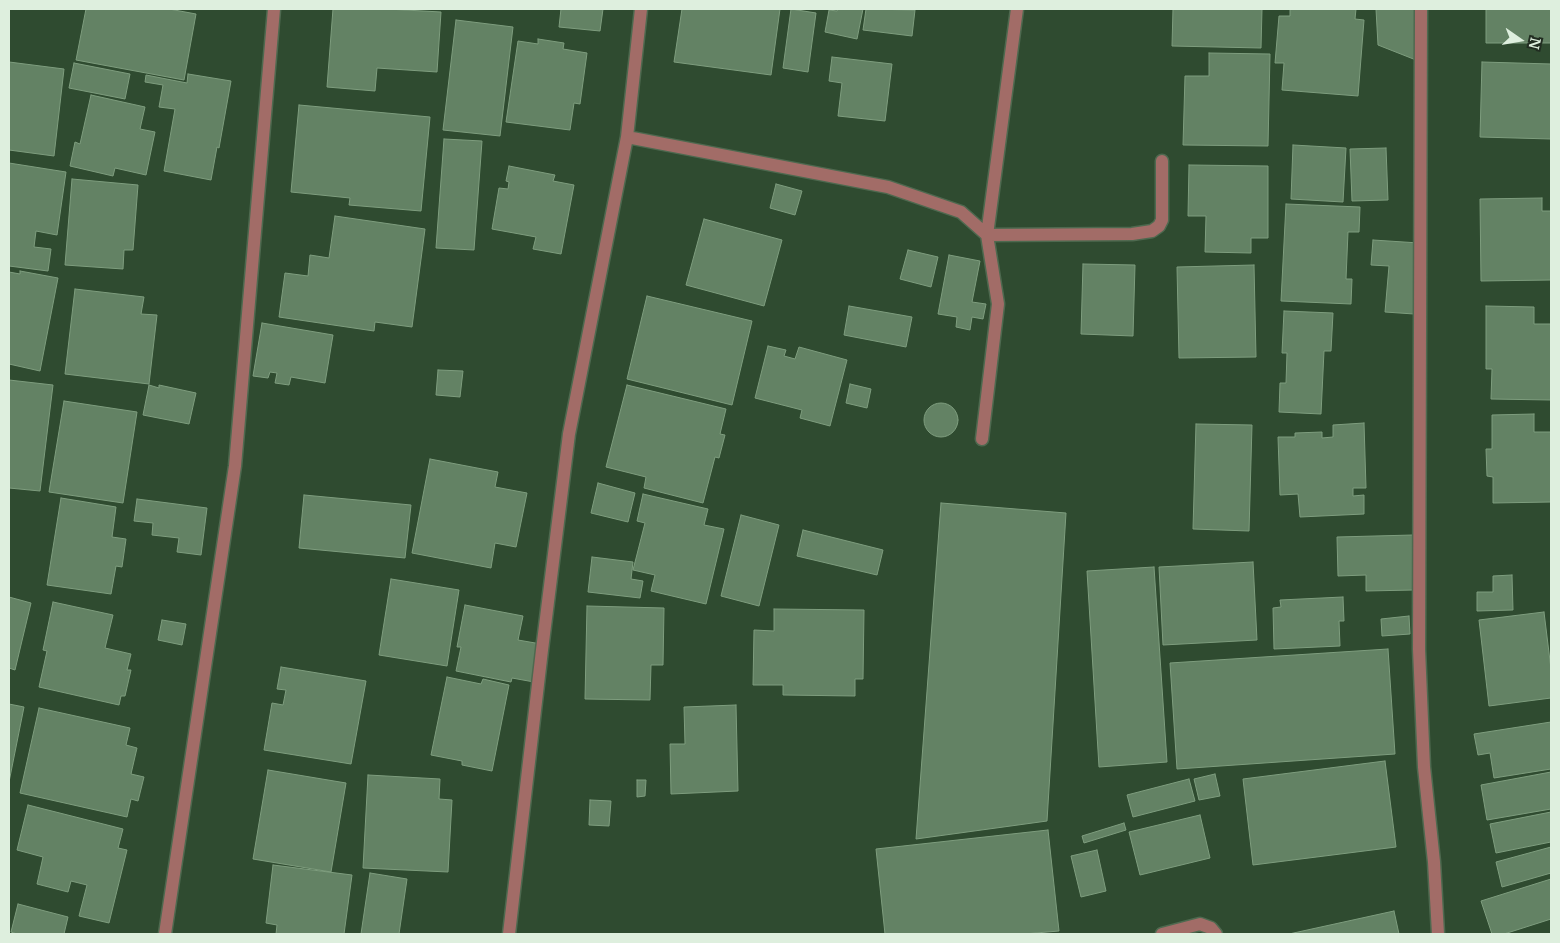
<!DOCTYPE html>
<style>
body{margin:0}
#map{position:relative;width:1560px;height:943px;overflow:hidden;background:#2f4b30;font-family:Merriweather,serif}
canvas{display:block}
.frame{position:absolute;inset:0;border:10px solid #deefde;pointer-events:none}
.north{position:absolute;left:1495px;top:15px;width:50px;height:50px;-webkit-text-stroke:4px #212d21;paint-order:stroke;rotate:103deg;font-size:14px;font-weight:700;line-height:20px;text-align:center;color:#deefde}
.north::after{content:'';display:block;margin:auto;width:18px;height:22px;background:#deefde;clip-path:polygon(50% 0,100% 100%,50% 72%,0 100%)}
</style>
<div id="map">
<canvas width="1560" height="943"></canvas>
<div class="frame"></div>
<div class="north">N</div>
</div>
<script>
const context = document.querySelector('canvas').getContext('2d');
context.lineJoin = 'round';
function fill(path, color) {
  context.fillStyle = color;
  context.fill(path, 'evenodd');
}
function toPath(rows) {
  const path = new Path2D();
  for (const r of rows) {
    if (r.length === 3) {
      path.moveTo(r[0] + r[2], r[1]);
      path.arc(r[0], r[1], r[2], 0, 2 * Math.PI);
      continue;
    }
    path.moveTo(r[0], r[1]);
    for (let i = 2; i < r.length; i += 2) path.lineTo(r[i], r[i + 1]);
  }
  return path;
}
function stroke(path, color, width, dash) {
  context.strokeStyle = color;
  context.lineWidth = width;
  context.lineCap = dash ? 'butt' : 'round';
  context.setLineDash(dash || []);
  context.stroke(path);
}
const building = toPath([
 [86,9,169,9,196,14,184,80,76,60,86,9],
 [333,9,387,9,441,12,437,72,377,68,375,91,327,87,333,9],
 [561,9,603,9,600,31,559,27,561,9],
 [682,9,780,9,771,75,674,62,682,9],
 [791,9,816,13,808,72,783,68,791,9],
 [838,9,863,9,857,39,825,32,829,10,837,11,838,9],
 [866,9,915,10,912,36,863,30,866,9],
 [1173,9,1262,9,1261,48,1172,46,1173,9],
 [1290,9,1356,9,1355,19,1364,20,1358,96,1282,90,1284,63,1275,63,1279,16,1290,16,1290,9],
 [1376,9,1416,9,1416,60,1378,45,1376,9],
 [1486,9,1551,9,1551,43,1486,43,1486,9],
 [456,20,513,27,500,136,443,130,456,20],
 [538,39,564,43,563,49,587,53,580,104,574,103,570,130,506,122,518,41,538,44,538,39],
 [1209,53,1270,54,1268,146,1183,145,1185,76,1209,76,1209,53],
 [832,57,892,64,885,121,838,116,842,83,829,81,832,57],
 [9,62,64,69,54,156,9,150,9,62],
 [1482,62,1551,64,1551,139,1480,137,1482,62],
 [74,63,130,74,125,99,69,88,74,63],
 [188,74,231,81,219,148,217,147,211,180,164,171,175,109,159,107,163,85,145,82,146,75,187,83,188,74],
 [91,95,145,107,140,129,155,132,146,175,115,168,113,176,70,166,75,142,80,144,91,95],
 [299,105,430,117,421,211,349,205,350,198,291,192,299,105],
 [444,139,482,141,474,250,436,248,444,139],
 [1293,145,1346,148,1343,202,1291,199,1293,145],
 [1386,148,1388,200,1352,201,1350,149,1386,148],
 [9,163,66,172,57,235,36,231,34,247,51,249,48,271,9,266,9,163],
 [1189,165,1268,166,1268,238,1251,238,1251,253,1205,252,1206,216,1188,216,1189,165],
 [509,166,555,175,553,181,574,185,561,254,533,249,536,237,492,229,499,188,508,189,509,182,506,181,509,166],
 [72,179,138,185,133,250,124,250,123,269,65,265,72,179],
 [776,184,802,191,795,215,770,208,776,184],
 [1542,198,1542,211,1551,211,1551,280,1481,281,1480,199,1542,198],
 [1286,204,1360,207,1359,232,1348,232,1346,279,1352,279,1351,304,1281,301,1286,204],
 [335,216,425,229,412,327,375,322,374,331,279,317,285,273,308,276,310,255,329,258,335,216],
 [704,219,782,240,764,306,686,285,704,219],
 [1373,240,1419,243,1414,314,1385,312,1389,266,1371,265,1373,240],
 [908,250,938,257,931,287,900,279,908,250],
 [949,255,980,261,972,302,986,304,983,319,972,317,970,330,956,327,957,317,938,314,949,255],
 [1083,264,1135,265,1133,336,1081,334,1083,264],
 [1254,265,1256,357,1179,358,1177,267,1254,265],
 [20,271,58,278,40,371,9,364,9,272,20,274,20,271],
 [75,289,144,297,141,314,157,315,149,384,65,374,75,289],
 [647,296,752,321,732,405,627,379,647,296],
 [849,306,912,317,906,347,844,335,849,306],
 [1486,306,1534,307,1534,324,1551,324,1551,400,1491,399,1492,369,1486,369,1486,306],
 [1284,311,1333,313,1331,351,1324,351,1321,414,1279,412,1280,383,1286,383,1287,353,1282,353,1284,311],
 [262,323,333,335,325,383,291,377,289,385,275,383,277,373,270,372,268,378,253,376,262,323],
 [768,346,786,350,784,356,795,359,799,347,847,360,830,426,800,418,802,410,755,398,768,346],
 [438,370,463,371,460,397,436,395,438,370],
 [9,380,53,385,40,491,9,488,9,380],
 [850,384,871,389,867,408,846,403,850,384],
 [149,385,159,388,159,385,196,393,189,424,143,415,149,385],
 [627,385,726,409,720,434,725,435,719,458,715,457,703,503,644,488,646,477,606,467,627,385],
 [64,401,137,412,123,503,49,492,64,401],
 [941,420,17],
 [1534,414,1534,432,1551,432,1551,502,1493,503,1493,477,1487,476,1486,449,1492,449,1492,415,1534,414],
 [1364,423,1366,488,1353,488,1353,496,1364,495,1364,514,1300,517,1298,494,1280,495,1278,437,1295,437,1295,433,1322,432,1322,438,1333,437,1333,425,1364,423],
 [1196,424,1252,425,1249,531,1193,529,1196,424],
 [430,459,498,472,495,487,527,493,516,547,495,543,491,568,412,553,430,459],
 [598,483,635,493,628,522,591,513,598,483],
 [643,494,708,509,704,525,724,529,706,604,651,591,655,575,633,570,645,523,637,521,643,494],
 [304,495,411,505,405,558,299,548,304,495],
 [61,498,116,507,112,537,126,539,122,567,116,566,111,594,47,585,61,498],
 [137,499,207,508,201,555,177,552,179,538,152,535,153,523,134,521,137,499],
 [941,503,1066,513,1047,821,916,839,941,503],
 [741,515,779,525,759,606,721,596,741,515],
 [803,530,883,550,877,575,797,556,803,530],
 [1413,535,1414,590,1366,591,1366,575,1338,576,1337,537,1413,535],
 [592,557,633,562,631,579,643,581,640,598,588,592,592,557],
 [1253,562,1257,640,1163,645,1159,567,1253,562],
 [1154,567,1167,762,1099,767,1087,571,1154,567],
 [1512,575,1513,610,1477,611,1477,592,1493,592,1493,576,1512,575],
 [391,579,459,590,447,666,379,655,391,579],
 [9,597,31,603,15,670,9,668,9,597],
 [1343,597,1344,621,1339,621,1340,646,1274,649,1273,608,1281,607,1280,600,1343,597],
 [53,602,113,615,105,648,131,654,127,670,131,670,125,696,121,696,119,705,39,687,47,651,43,650,53,602],
 [465,605,523,616,518,640,541,644,534,682,512,678,511,682,456,671,461,647,457,647,465,605],
 [587,606,664,608,663,665,651,665,650,700,585,699,587,606],
 [774,609,864,610,863,679,855,679,855,696,783,695,783,685,753,685,754,630,774,631,774,609],
 [1544,612,1551,669,1551,698,1489,706,1479,620,1544,612],
 [1409,616,1410,634,1382,636,1381,619,1409,616],
 [162,620,186,624,182,645,158,640,162,620],
 [1388,649,1395,754,1177,769,1170,663,1388,649],
 [281,667,366,681,351,764,264,750,272,703,283,705,286,690,277,689,281,667],
 [447,677,481,684,483,679,509,685,492,771,462,765,462,761,431,755,447,677],
 [9,704,24,707,9,782,9,704],
 [736,705,738,791,671,794,670,744,685,744,684,707,736,705],
 [39,708,130,728,126,745,137,748,131,774,144,777,138,801,131,799,127,817,20,793,39,708],
 [1551,722,1551,769,1494,778,1490,753,1478,755,1474,734,1551,722],
 [1385,761,1396,847,1253,865,1243,779,1385,761],
 [268,770,346,783,331,872,253,859,268,770],
 [1551,772,1551,809,1487,820,1481,785,1551,772],
 [1215,774,1220,796,1199,800,1194,779,1215,774],
 [368,775,440,779,439,799,452,800,448,872,363,868,368,775],
 [1189,779,1195,801,1133,817,1127,795,1189,779],
 [637,780,646,780,645,796,637,797,637,780],
 [590,800,611,801,609,826,589,825,590,800],
 [28,805,123,829,118,848,127,850,109,923,79,916,87,885,71,881,68,892,37,884,43,857,17,850,28,805],
 [1551,812,1551,842,1496,853,1490,824,1551,812],
 [1200,815,1210,858,1140,875,1129,832,1200,815],
 [1124,823,1126,830,1084,843,1082,836,1124,823],
 [1048,830,1059,931,1024,934,885,934,876,849,1048,830],
 [1551,847,1551,873,1502,887,1496,862,1551,847],
 [1097,850,1106,891,1081,897,1071,856,1097,850],
 [273,865,352,875,344,934,276,934,277,925,266,923,273,865],
 [370,873,407,879,399,934,361,934,370,873],
 [1551,879,1551,919,1504,934,1492,934,1481,901,1551,879],
 [18,904,68,917,64,934,17,934,11,932,18,904],
 [1394,911,1399,934,1289,934,1394,911]
]);
fill(building, '#638264');
stroke(building, '#7e9d7e', 1);
const minor = toPath([
 [1017,9,987,235,1132,234,1152,231,1159,226,1162,220,1162,161],
 [1421,9,1419,649,1424,767,1434,862,1438,934],
 [627,137,888,187,961,212,987,235,998,304,982,439],
 [165,934,235,466,274,9],
 [509,934,542,650,569,434,627,137,641,9],
 [1162,934,1200,924,1211,928,1216,934]
]);
stroke(minor, '#4e694f', 15);
stroke(minor, '#a26c67', 12);
</script>
